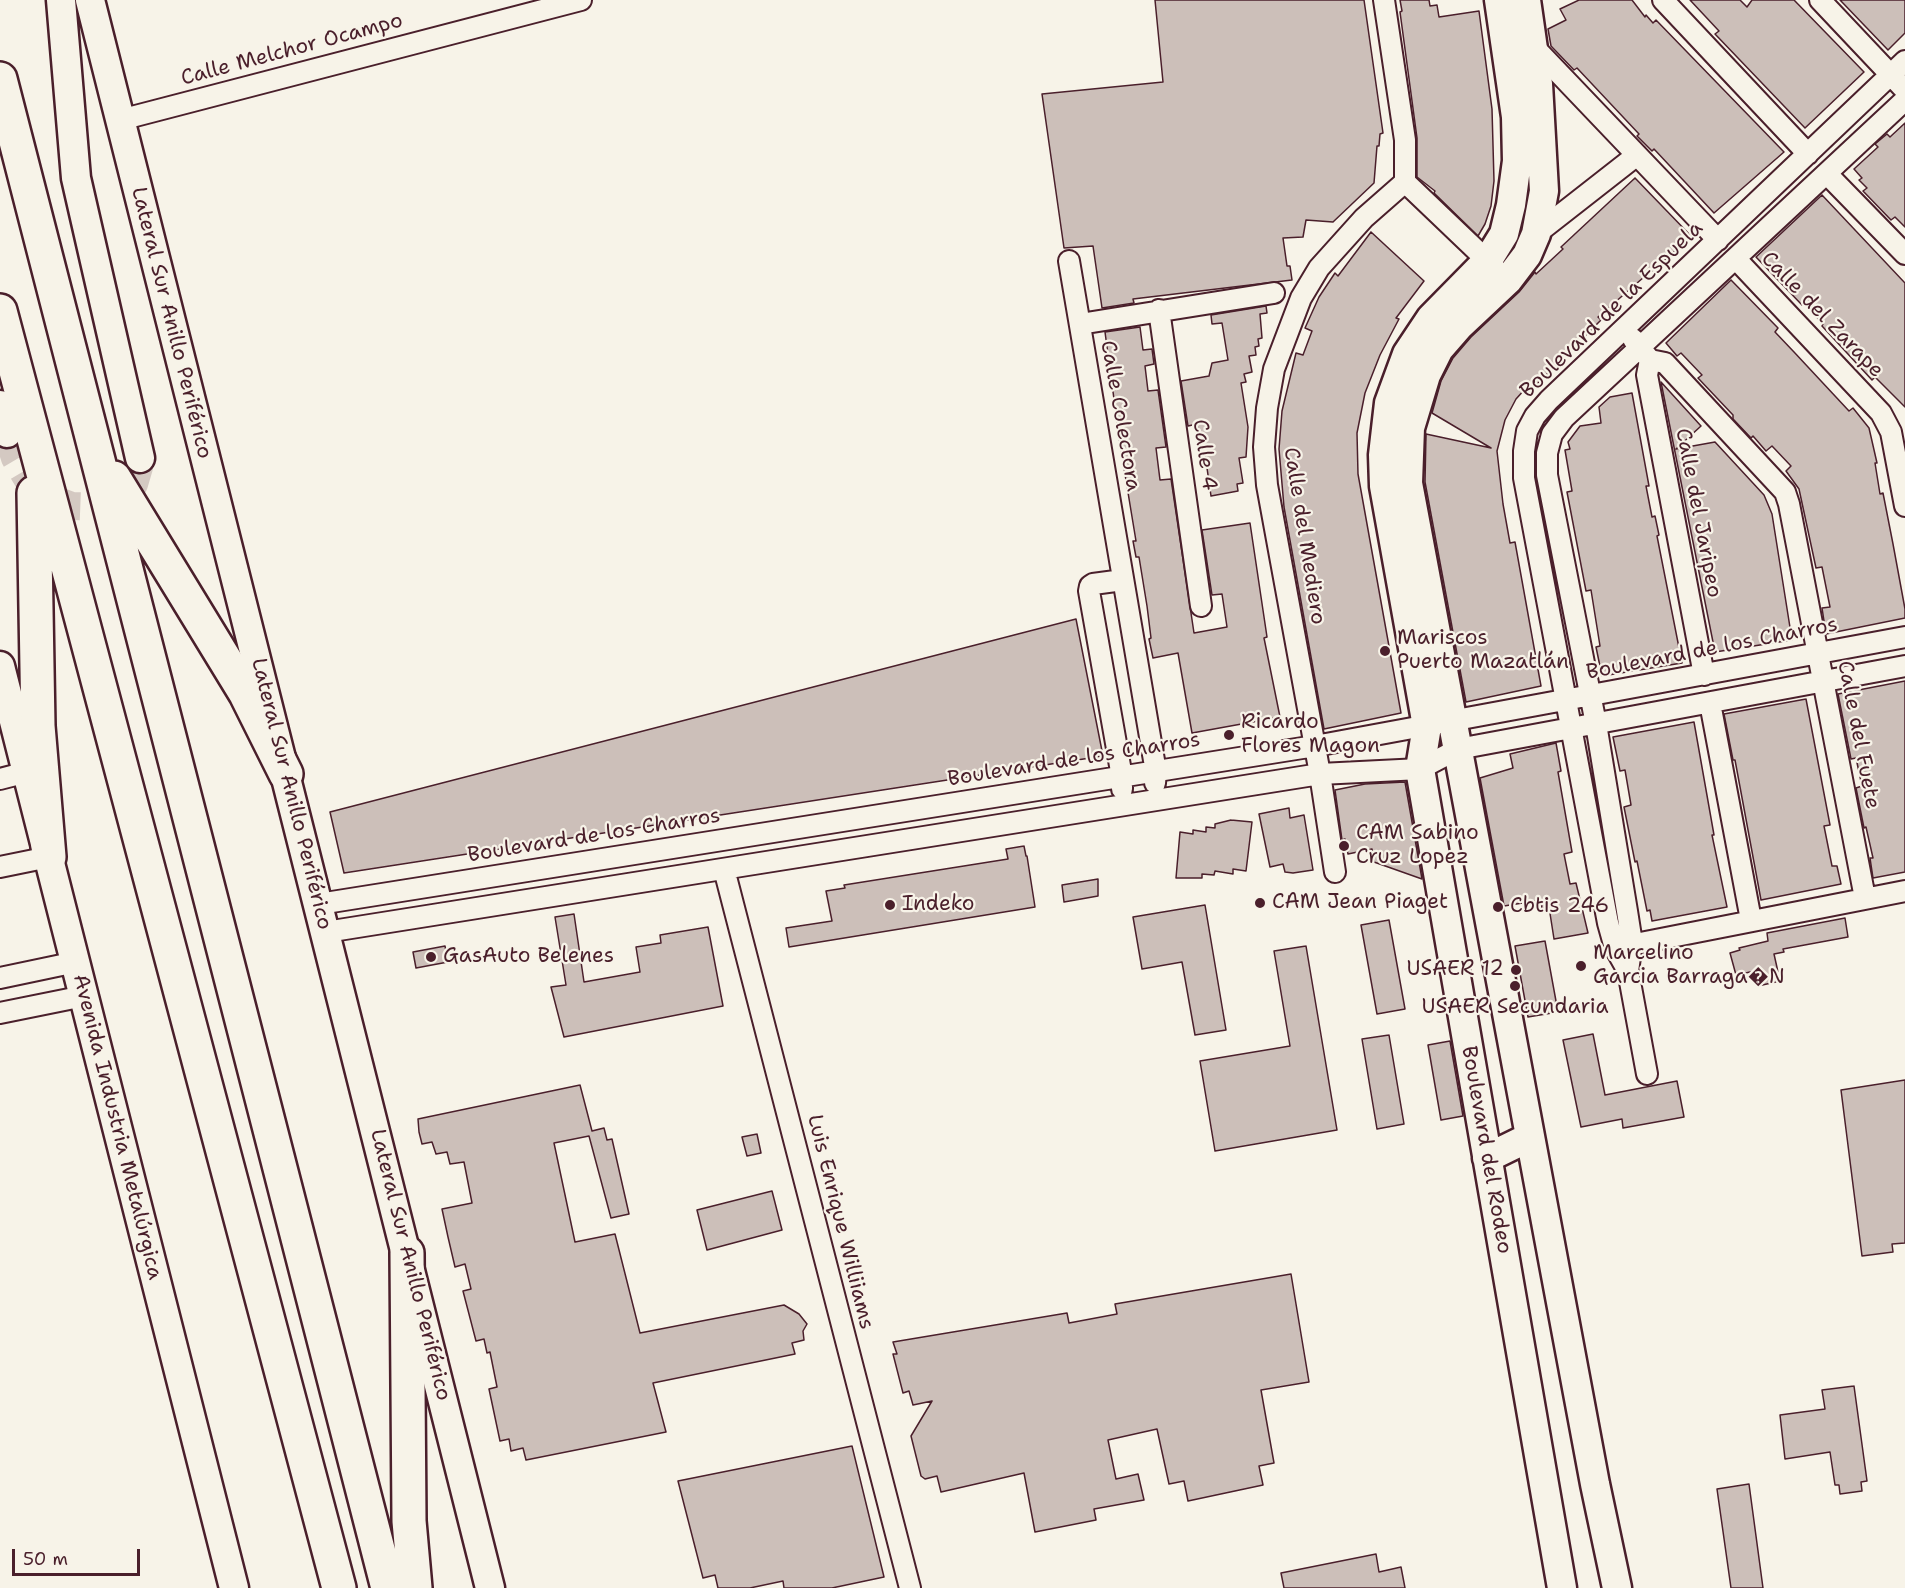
<!DOCTYPE html>
<meta charset="utf-8">
<style>
body{margin:0}
#map{position:relative;width:1905px;height:1588px;overflow:hidden;background:#f7f3e8;font-family:"Shantell Sans",sans-serif}
canvas{display:block}
.scale{position:absolute;left:12px;top:1549px;width:128px;height:27px;box-sizing:border-box;border:3px solid #4a1f2b;border-top:0;padding-left:8px;font-size:18px;line-height:21px;white-space:nowrap;color:#4a1f2b;-webkit-text-stroke:4px #f7f3e8;paint-order:stroke}
</style>
<div id="map">
<canvas width="1905" height="1588"></canvas>
<div class="scale">50 m</div>
</div>
<script>
const context = document.querySelector('canvas').getContext('2d');
context.lineJoin = 'round';
function fill(path, color) {
  context.fillStyle = color;
  context.fill(path, 'evenodd');
}
function toPath(rows) {
  const path = new Path2D();
  for (const r of rows) {
    path.moveTo(r[0], r[1]);
    for (let i = 2; i < r.length; i += 2) path.lineTo(r[i], r[i + 1]);
  }
  return path;
}
function stroke(path, color, width, dash) {
  context.strokeStyle = color;
  context.lineWidth = width;
  context.lineCap = dash ? 'butt' : 'round';
  context.setLineDash(dash || []);
  context.stroke(path);
}
function label(font, color, halo, rows, align = 'center') {
  context.font = font + ' "Shantell Sans",sans-serif';
  context.lineWidth = 4.5;
  context.setLineDash([]);
  context.textBaseline = 'middle';
  context.strokeStyle = halo;
  context.fillStyle = color;
  for (const [text, x, y, turn = 0] of rows) {
    context.save();
    context.translate(x, y);
    context.rotate((+turn || 0) * Math.PI / 180);
    context.textAlign = isNaN(turn) ? turn : align;
    if (halo) context.strokeText(text, 0, 0);
    context.fillText(text, 0, 0);
    context.restore();
  }
}
const building = toPath([
 [1155,0,1364,0,1383,133,1380,134,1379,146,1377,146,1374,183,1333,222,1306,220,1303,237,1283,238,1287,266,1290,266,1292,280,1133,299,1134,303,1102,308,1093,246,1064,248,1042,94,1163,82,1155,0],
 [1400,0,1429,0,1430,6,1437,5,1439,17,1479,11,1492,109,1494,181,1491,206,1485,224,1478,236,1434,193,1435,191,1417,177,1417,138,1400,12,1402,11,1400,0],
 [1579,0,1632,0,1645,17,1646,15,1653,23,1656,20,1784,152,1714,213,1654,149,1652,151,1637,136,1639,134,1577,68,1574,70,1551,46,1548,29,1566,20,1560,9,1579,0],
 [1690,0,1740,0,1747,7,1752,0,1794,0,1864,72,1805,128,1715,34,1719,31,1690,0],
 [1840,0,1905,0,1905,33,1888,50,1840,0],
 [1905,123,1905,227,1895,217,1891,220,1863,191,1867,188,1859,180,1862,178,1854,169,1878,147,1875,144,1887,134,1890,137,1905,123],
 [1635,178,1691,236,1645,278,1644,277,1598,317,1601,320,1530,391,1526,388,1516,399,1505,420,1497,451,1503,504,1510,543,1515,542,1541,686,1466,702,1425,482,1426,434,1491,448,1432,413,1441,381,1453,358,1471,337,1519,292,1535,272,1536,274,1563,249,1561,247,1635,178],
 [1822,195,1905,283,1905,407,1875,377,1872,380,1822,326,1823,324,1804,303,1802,305,1756,257,1822,195],
 [1371,232,1424,281,1396,318,1399,319,1380,355,1365,393,1357,433,1358,474,1401,713,1324,729,1284,507,1279,449,1282,411,1296,353,1303,355,1312,331,1305,328,1319,297,1335,273,1338,276,1371,232],
 [1731,280,1778,328,1775,332,1794,352,1849,411,1853,408,1869,428,1877,463,1875,463,1880,494,1883,493,1893,544,1905,609,1905,618,1826,634,1822,608,1830,607,1822,567,1816,568,1799,489,1786,471,1791,466,1772,446,1766,451,1753,436,1751,438,1733,419,1733,415,1698,378,1702,375,1681,353,1677,356,1666,343,1731,280],
 [1266,306,1267,313,1260,314,1262,338,1258,339,1259,346,1255,347,1256,355,1249,356,1252,372,1244,374,1246,382,1241,383,1248,427,1246,457,1239,458,1243,483,1237,484,1238,491,1211,496,1204,447,1201,447,1197,424,1188,426,1181,381,1209,376,1212,363,1228,360,1222,323,1212,324,1211,315,1266,306],
 [1140,327,1143,350,1152,349,1154,364,1145,366,1148,391,1158,390,1166,447,1156,448,1160,480,1171,479,1194,633,1227,627,1222,594,1212,595,1202,530,1250,523,1267,637,1264,638,1280,717,1192,733,1178,653,1153,658,1149,639,1151,638,1147,606,1139,557,1136,557,1133,541,1136,541,1120,444,1105,332,1140,327],
 [1661,382,1701,426,1676,449,1715,442,1764,495,1772,514,1792,640,1715,652,1661,382],
 [1632,393,1649,486,1646,486,1652,517,1655,516,1659,535,1657,536,1682,663,1602,676,1596,647,1600,646,1591,590,1586,591,1567,492,1572,491,1565,450,1570,449,1568,442,1580,426,1601,423,1599,407,1610,397,1632,393],
 [1076,619,1103,756,344,873,330,812,1076,619],
 [1905,681,1905,872,1873,878,1870,858,1873,858,1866,827,1864,828,1856,788,1862,786,1856,758,1851,759,1838,694,1905,681],
 [1806,699,1830,825,1824,826,1832,866,1837,866,1841,884,1761,900,1735,760,1733,760,1724,714,1806,699],
 [1694,722,1714,835,1712,835,1727,907,1652,921,1650,910,1647,911,1637,861,1635,862,1624,807,1631,805,1625,770,1620,771,1613,737,1694,722],
 [1556,743,1561,771,1558,772,1572,852,1564,854,1570,884,1576,883,1588,933,1554,939,1549,907,1542,909,1541,900,1504,906,1480,778,1513,768,1510,754,1556,743],
 [1405,782,1422,879,1374,862,1372,849,1348,854,1345,839,1342,840,1335,790,1365,784,1405,782],
 [1289,808,1290,818,1304,815,1313,870,1293,873,1285,872,1283,864,1270,867,1259,814,1289,808],
 [1231,820,1252,822,1246,871,1233,869,1233,874,1215,871,1214,875,1202,874,1202,878,1176,878,1180,832,1193,834,1193,830,1206,832,1206,827,1215,828,1215,824,1231,820],
 [1024,846,1026,856,1027,856,1035,907,789,947,786,928,832,921,826,891,845,888,844,885,1008,859,1006,849,1024,846],
 [1098,879,1098,896,1064,902,1062,885,1098,879],
 [1205,905,1226,1030,1195,1035,1182,962,1142,969,1133,917,1205,905],
 [574,914,584,982,640,972,636,947,661,943,660,935,708,927,723,1006,564,1037,551,987,566,985,555,917,574,914],
 [1845,918,1848,937,1783,949,1784,952,1774,954,1780,981,1758,986,1755,971,1736,975,1730,953,1740,950,1739,948,1768,941,1767,933,1845,918],
 [1389,920,1405,1009,1377,1014,1361,925,1389,920],
 [1545,941,1558,1012,1528,1017,1515,946,1545,941],
 [445,946,448,962,416,968,413,952,445,946],
 [1306,946,1337,1130,1215,1151,1200,1061,1290,1046,1274,951,1306,946],
 [1593,1034,1605,1095,1677,1081,1684,1117,1623,1128,1622,1119,1581,1127,1563,1040,1593,1034],
 [1389,1035,1404,1124,1377,1129,1362,1039,1389,1035],
 [1450,1041,1463,1116,1441,1120,1428,1045,1450,1041],
 [1905,1080,1905,1243,1892,1244,1893,1252,1862,1256,1841,1090,1905,1080],
 [580,1085,592,1131,604,1128,607,1140,612,1139,629,1214,611,1218,589,1136,554,1143,575,1242,615,1234,640,1333,784,1305,799,1314,807,1324,803,1331,804,1340,792,1343,795,1354,653,1383,666,1432,526,1460,523,1448,511,1451,509,1439,500,1441,489,1389,497,1387,490,1352,487,1353,484,1339,476,1341,463,1291,471,1289,465,1264,455,1267,448,1237,442,1209,472,1203,464,1162,450,1164,447,1152,436,1154,432,1142,422,1144,419,1132,418,1119,580,1085],
 [757,1134,761,1153,747,1156,742,1137,757,1134],
 [772,1191,782,1230,707,1250,697,1210,772,1191],
 [1291,1274,1309,1382,1261,1390,1274,1463,1259,1466,1263,1485,1188,1501,1184,1481,1169,1484,1157,1429,1108,1440,1116,1479,1138,1474,1144,1500,1094,1509,1096,1520,1035,1532,1024,1473,941,1492,937,1476,925,1479,921,1476,911,1436,932,1401,913,1405,909,1391,903,1393,893,1354,897,1354,893,1342,1067,1313,1069,1323,1117,1314,1115,1304,1291,1274],
 [1854,1386,1867,1481,1861,1482,1862,1491,1840,1494,1839,1485,1835,1485,1830,1452,1785,1459,1780,1415,1825,1409,1822,1390,1854,1386],
 [852,1446,884,1577,832,1588,784,1588,783,1581,750,1588,718,1588,715,1575,703,1578,678,1481,852,1446],
 [1749,1484,1763,1588,1731,1588,1717,1489,1749,1484],
 [1376,1554,1379,1572,1401,1567,1405,1588,1284,1588,1281,1573,1376,1554]
]);
fill(building, '#ccbfb9');
stroke(building, '#4a1f2b', 1.5);
stroke(toPath([
 [7,433,15,458,28,480,48,497,72,506,98,507,115,502,122,497,134,484,139,467,140,458]
]), '#d4c9c2', 28, [28, 14]);
const street = toPath([
 [1663,0,1808,154],
 [1820,0,1905,90],
 [1533,46,1718,240],
 [120,120,581,0],
 [1827,174,1905,254],
 [1405,182,1495,268],
 [1536,234,1637,155],
 [1736,259,1881,413,1891,432,1905,506],
 [1069,261,1156,772,1155,783],
 [1159,310,1201,606],
 [1080,324,1274,293],
 [1633,339,1650,360,1665,363,1785,492,1789,504,1865,898],
 [1650,360,1647,375,1704,675],
 [1710,703,1751,920],
 [0,779,27,772],
 [1122,789,1122,777,1089,591,1090,586,1093,584,1123,580],
 [0,867,49,857],
 [724,869,910,1588],
 [1335,872,1320,774,1267,485,1264,447,1267,408,1274,369,1301,298,1319,268,1364,218,1405,182,1405,140,1384,0],
 [319,904,1315,746,1905,637],
 [326,932,1320,774,1420,769,1458,749,1905,666],
 [1620,947,1905,891],
 [1628,971,1615,948,1608,923,1524,478,1524,451,1527,431,1535,416,1549,400,1905,61],
 [0,978,76,962],
 [0,1013,84,996],
 [1647,1074,1628,971,1632,943,1627,911,1596,724,1547,475,1547,453,1552,434,1564,418,1905,100]
]);
const secondary = toPath([
 [61,0,76,178,140,458],
 [90,0,490,1588],
 [1499,0,1516,117,1517,161,1511,205,1504,234,1488,260,1431,318,1407,354,1389,403,1383,455,1384,486,1427,726,1420,769,1562,1588],
 [1526,0,1538,84,1544,191,1536,234,1527,255,1508,280,1459,326,1439,349,1426,375,1410,428,1408,483,1595,1484,1617,1588],
 [0,405,7,433],
 [0,666,234,1588],
 [1487,1158,1530,1137]
]);
const highway = toPath([
 [0,79,388,1588],
 [0,311,339,1588],
 [114,478,246,694,286,774],
 [34,493,38,726,49,857],
 [407,1253,409,1521,415,1588]
]);
stroke(street, '#4a1f2b', 24);
stroke(secondary, '#4a1f2b', 33);
stroke(highway, '#4a1f2b', 38);
stroke(street, '#f7f3e8', 20);
stroke(secondary, '#f7f3e8', 28);
stroke(highway, '#f7f3e8', 33);
for (const [x, y, r, color] of [
 [1385,651,6,"#4a1f2b"],
 [1229,735,6,"#4a1f2b"],
 [1344,846,6,"#4a1f2b"],
 [1260,903,6,"#4a1f2b"],
 [890,905,6,"#4a1f2b"],
 [1498,907,6,"#4a1f2b"],
 [431,957,6,"#4a1f2b"],
 [1581,966,6,"#4a1f2b"],
 [1516,970,6,"#4a1f2b"],
 [1515,986,6,"#4a1f2b"]
]) {
  const dot = new Path2D();
  dot.arc(x, y, r, 0, 2 * Math.PI);
  context.fillStyle = color;
  context.fill(dot);
  stroke(dot, '#f7f3e8', 2);
}
label('21px', '#4a1f2b', '#f7f3e8', [
 ["Calle Melchor Ocampo",292,50,-15],
 ["Boulevard de la Espuela",1612,310,-44],
 ["Calle del Zarape",1822,315,46],
 ["Lateral Sur Anillo Periférico",171,323,76],
 ["Calle Colectora",1120,416,80],
 ["Calle 4",1204,455,82],
 ["Calle del Jaripeo",1698,513,79],
 ["Calle del Mediero",1304,536,81],
 ["Boulevard de los Charros",1712,649,-11],
 ["Calle del Fuete",1858,735,79],
 ["Boulevard de los Charros",1074,760,-9],
 ["Lateral Sur Anillo Periférico",291,794,76],
 ["Boulevard de los Charros",594,836,-9],
 ["Avenida Industria Metalúrgica",117,1127,76],
 ["Boulevard del Rodeo",1486,1150,80],
 ["Luis Enrique Williiams",840,1222,76],
 ["Lateral Sur Anillo Periférico",410,1265,76]
]);
label('21px', '#4a1f2b', '#f7f3e8', [
 ["Mariscos",1397,639],
 ["Puerto Mazatlán",1397,663],
 ["Ricardo",1241,723],
 ["Flores Magon",1241,747],
 ["CAM Sabino",1356,834],
 ["Cruz Lopez",1356,858],
 ["CAM Jean Piaget",1272,903],
 ["Indeko",902,905],
 ["Cbtis 246",1510,907],
 ["Marcelino",1593,954],
 ["Garcia Barraga�N",1593,978],
 ["GasAuto Belenes",443,957],
 ["USAER 12",1504,970,"right"],
 ["USAER Secundaria",1515,1008,"center"]
], 'left');
</script>
